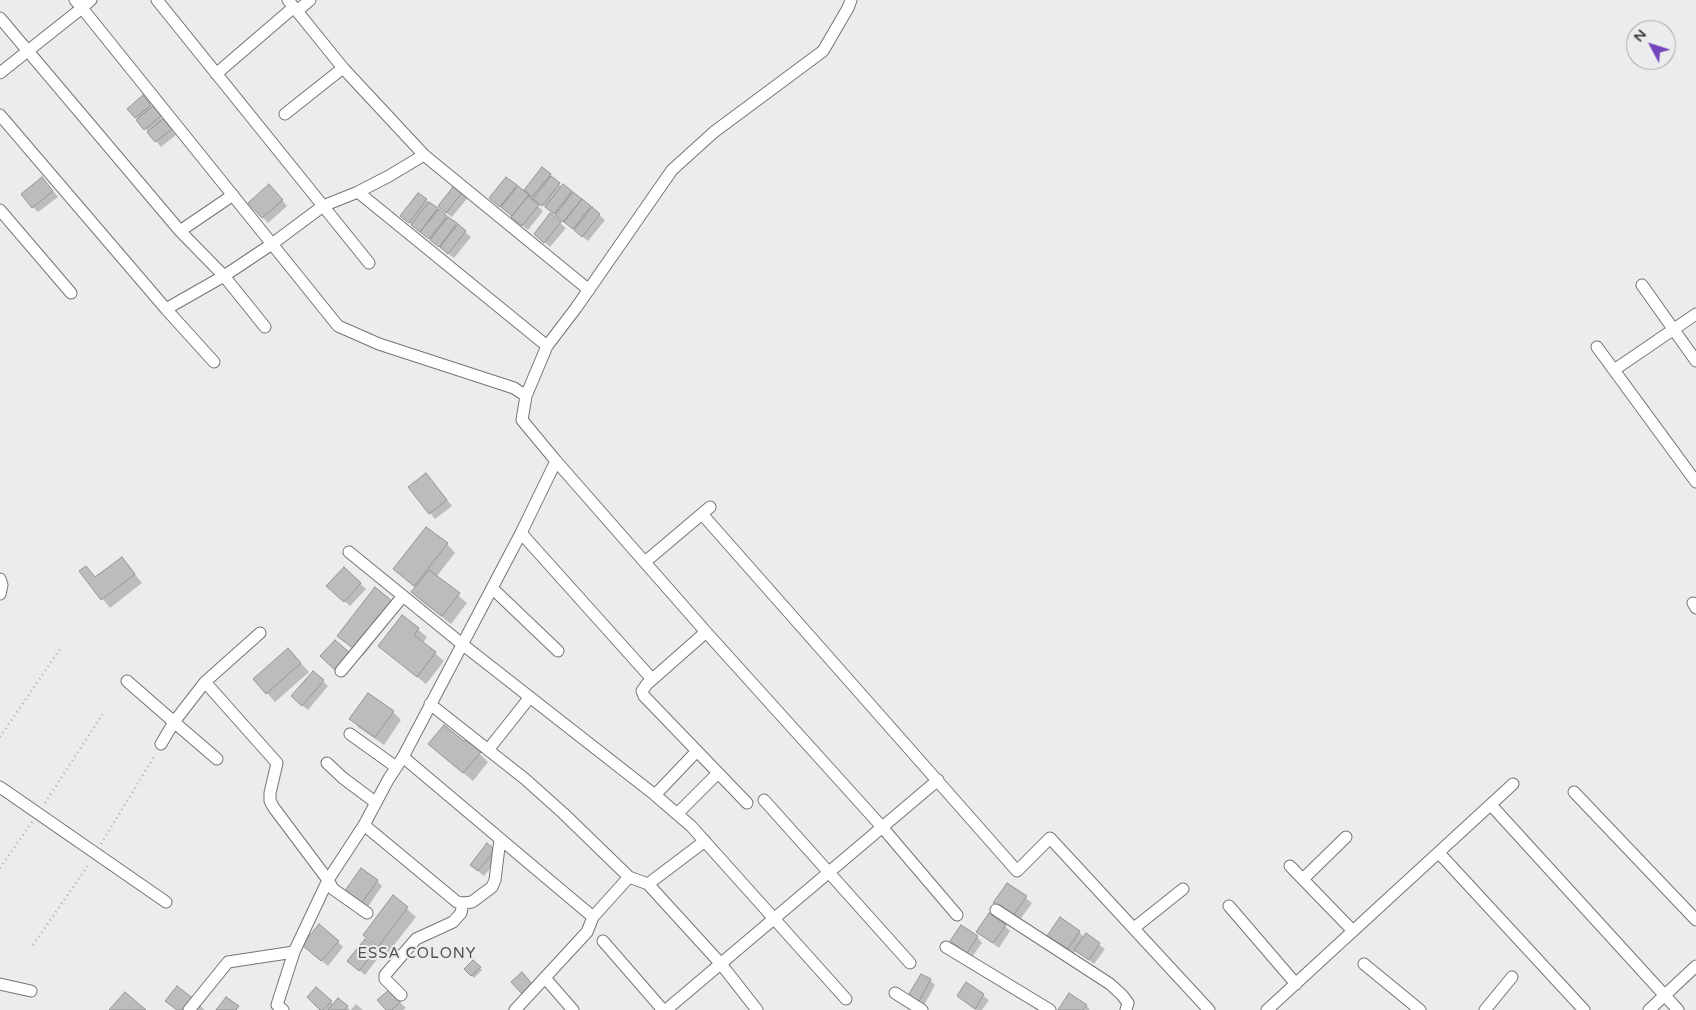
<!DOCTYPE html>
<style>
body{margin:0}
#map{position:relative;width:1696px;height:1010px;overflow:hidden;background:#ebeced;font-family:"Varela Round",sans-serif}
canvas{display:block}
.north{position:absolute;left:1626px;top:20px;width:50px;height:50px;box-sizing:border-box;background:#ebeced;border:1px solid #a5a6a7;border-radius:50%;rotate:310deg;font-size:14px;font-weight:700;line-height:20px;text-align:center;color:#3c3d3d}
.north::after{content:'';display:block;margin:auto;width:18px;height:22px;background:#7545bd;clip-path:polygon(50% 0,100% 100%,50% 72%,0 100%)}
</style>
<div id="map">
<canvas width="1696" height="1010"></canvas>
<div class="north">N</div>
</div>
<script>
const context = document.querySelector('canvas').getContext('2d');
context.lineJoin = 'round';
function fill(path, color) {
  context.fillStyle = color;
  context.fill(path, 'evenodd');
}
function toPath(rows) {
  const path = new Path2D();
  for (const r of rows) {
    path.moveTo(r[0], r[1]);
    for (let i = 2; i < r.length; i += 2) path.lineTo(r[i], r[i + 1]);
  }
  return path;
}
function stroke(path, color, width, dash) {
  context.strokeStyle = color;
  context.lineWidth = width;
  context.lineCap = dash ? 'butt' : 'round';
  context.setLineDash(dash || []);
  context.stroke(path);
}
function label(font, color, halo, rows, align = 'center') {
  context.font = font + ' "Varela Round",sans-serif';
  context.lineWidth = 4;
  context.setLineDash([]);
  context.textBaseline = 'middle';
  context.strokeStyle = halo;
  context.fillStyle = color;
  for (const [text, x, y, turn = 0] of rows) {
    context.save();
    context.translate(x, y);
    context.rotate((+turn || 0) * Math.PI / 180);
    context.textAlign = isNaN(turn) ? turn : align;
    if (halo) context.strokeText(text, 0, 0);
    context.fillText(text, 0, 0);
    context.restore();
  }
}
fill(toPath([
 [148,102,176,135,161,147,129,109],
 [542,169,562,187,564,186,605,220,588,241,535,199,533,202,543,211,528,230,496,203,516,186,524,193],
 [42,178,58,197,38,212,33,207],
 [456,185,469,196,452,217,445,212],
 [274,191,287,206,268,223,250,203],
 [426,200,471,237,454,258,407,221],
 [560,223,566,228,550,247,541,239],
 [431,480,452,506,435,519,410,487],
 [447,544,455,553,436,577,467,603,451,624,421,601,413,592,416,588,394,569],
 [122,558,142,583,110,608,80,571,86,567,96,578],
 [344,569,366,589,350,606,333,591],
 [391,602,399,610,363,656,339,636],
 [402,616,427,637,423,643,444,661,426,684,379,646],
 [296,658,309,672,275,702,267,693],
 [323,681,328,686,308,710,298,702],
 [393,712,401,720,384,745,359,728,351,719],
 [466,741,488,762,473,781,438,752],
 [487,845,500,856,484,876,477,870],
 [377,881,382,886,367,908,346,892],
 [1007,884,1032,903,1019,921,1000,908],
 [393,897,416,917,387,954,364,935],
 [1005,926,1010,931,999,948,978,932],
 [1079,932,1084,937,1086,935,1105,949,1094,964,1076,950,1073,954,1049,936],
 [977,937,982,943,972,957,951,941],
 [338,942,343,947,328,966,309,950],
 [375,948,381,954,365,975,354,966],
 [474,961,482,970,474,978,466,969],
 [930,980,935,985,922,1009,913,1004],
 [967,984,989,1000,982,1010,976,1010,958,996],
 [316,989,334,1005,347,1007,350,1010,322,1010],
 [389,991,406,1008,403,1010,387,1010],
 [194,1001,205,1010,177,1010,172,1006],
 [356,1004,363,1010,351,1010],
 [1086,1005,1090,1010,1059,1010]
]), '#0003');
const building = toPath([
 [143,95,151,105,135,118,127,109,143,95],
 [153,106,161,116,144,130,136,120,153,106],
 [163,119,172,129,155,142,147,132,163,119],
 [542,167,551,174,532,197,524,190,542,167],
 [551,176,560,183,542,206,533,199,551,176],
 [42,177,53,191,32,208,21,194,42,177],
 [506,177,517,185,500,207,489,198,506,177],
 [456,183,464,190,446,213,438,206,456,183],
 [269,184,283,200,262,218,248,203,269,184],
 [563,184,572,191,554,214,545,207,563,184],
 [518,186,529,195,512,216,501,207,518,186],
 [573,192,582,199,563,222,555,215,573,192],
 [418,193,427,199,409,223,400,216,418,193],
 [528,196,539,205,522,226,511,217,528,196],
 [582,199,591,206,573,229,564,222,582,199],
 [429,202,438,208,420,232,411,225,429,202],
 [592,207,600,214,582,237,574,230,592,207],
 [439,209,447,216,429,239,420,232,439,209],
 [550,213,561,222,544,243,534,234,550,213],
 [448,217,457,223,439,247,430,240,448,217],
 [458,224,466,231,448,254,440,247,458,224],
 [426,473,447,500,429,514,408,487,426,473],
 [426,527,448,543,414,586,393,569,426,527],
 [122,557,135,574,101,600,79,571,86,566,95,577,122,557],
 [344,567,361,583,344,602,326,586,344,567],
 [429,570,460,593,442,616,411,592,429,570],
 [375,587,392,601,354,649,337,636,375,587],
 [402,615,419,628,414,635,436,652,417,677,378,646,402,615],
 [335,640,350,653,335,670,320,656,335,640],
 [288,648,301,663,266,694,253,679,288,648],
 [313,671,324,680,302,706,291,696,313,671],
 [368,693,394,711,375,737,349,719,368,693],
 [444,725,464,741,466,740,481,752,463,773,428,744,444,725],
 [487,843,495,850,478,871,470,865,487,843],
 [361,868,378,880,361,904,344,892,361,868],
 [1007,883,1027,896,1013,916,993,903,1007,883],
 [393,895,408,907,378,947,363,935,393,895],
 [989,913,1006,925,993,943,976,932,989,913],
 [1060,917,1080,931,1068,949,1047,936,1060,917],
 [319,924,339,941,321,961,302,945,319,924],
 [961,925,978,936,967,953,950,941,961,925],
 [1086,933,1100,943,1089,960,1074,950,1086,933],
 [365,939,377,948,359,971,347,961,365,939],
 [473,960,481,967,471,976,464,969,473,960],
 [522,972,533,985,523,995,511,982,522,972],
 [921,974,931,979,917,1005,906,999,921,974],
 [966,982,984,994,975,1009,957,996,966,982],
 [177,986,195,1000,187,1010,177,1010,165,1001,177,986],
 [316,987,332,1001,323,1010,320,1010,307,997,316,987],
 [390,989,401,1001,392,1010,386,1010,377,1000,390,989],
 [125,992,146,1010,109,1010,125,992],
 [1069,993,1087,1005,1083,1010,1058,1010,1069,993],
 [226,997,239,1006,236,1010,216,1010,226,997],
 [338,998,348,1006,345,1010,328,1010,338,998]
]);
fill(building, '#bdbcbb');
stroke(building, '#969594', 1);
const minor = toPath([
 [75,0,82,8,91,0],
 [157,0,369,263],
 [288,0,343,68,424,155,589,290],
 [851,0,848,8,823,51,714,132,672,170,576,308,547,346,526,396,522,420,556,461,706,632,882,827,957,915],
 [297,11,310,0],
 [0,18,180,231,224,276,265,327],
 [0,73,82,8,338,326,379,344,514,388,526,396],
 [216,74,294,7],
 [285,114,343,68],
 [0,115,166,309,214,362],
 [358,192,547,346],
 [0,210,71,293],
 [180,231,233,195],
 [1642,285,1696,361],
 [166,309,224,276,272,244,323,206,358,192,389,176,424,155],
 [1597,347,1696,482],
 [1614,370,1696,314],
 [702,514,1017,871,1050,838,1209,1010],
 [521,533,652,679],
 [349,552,462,644,655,795,691,826,846,999],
 [645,562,710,507],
 [0,579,2,585,0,594],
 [492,588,558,651],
 [1693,603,1696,608],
 [706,632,647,684,642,691,644,696,747,803],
 [341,671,403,596],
 [127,681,174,722,205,682,260,633],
 [205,682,277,763,270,793,270,801,274,808,328,880,333,889,367,913],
 [430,704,525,779,563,813,629,877,593,917],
 [350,734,396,767],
 [161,744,174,722,217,759],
 [488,750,530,697],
 [403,757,593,917,587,932,515,1010],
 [327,763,343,778,375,802],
 [0,787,166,902],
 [1574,792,1696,920],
 [655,795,697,751],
 [764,800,910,963],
 [1491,805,1678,1010],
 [677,814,718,773],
 [364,825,457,902,463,903,472,902,492,887,495,880,500,839],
 [1439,853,1584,1010],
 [1290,866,1353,931],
 [629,877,648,884,721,964,757,1010],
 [1303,879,1346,837],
 [648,884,705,841],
 [1229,906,1296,984],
 [996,910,1110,984,1122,995,1128,1003,1126,1010],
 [1134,928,1183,889],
 [603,941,663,1010],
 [946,947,1050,1010],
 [1364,964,1420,1010],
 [546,979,573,1010],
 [0,984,31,991],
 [895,993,922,1010],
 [401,995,385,979,385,975,416,939,453,922,461,913,463,903],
 [189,1010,228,962,294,952],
 [283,1010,277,1005,294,952,328,880,364,825,388,780,403,757,521,533,556,461],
 [666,1010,938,780],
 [1267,1010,1513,784],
 [1485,1010,1512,977],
 [1649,1010,1696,966]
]);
stroke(minor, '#747576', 13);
stroke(toPath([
 [0,737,62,646],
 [45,803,104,712],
 [101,844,155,755],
 [0,868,32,822],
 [33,945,89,864]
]), '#aeafb0', 2.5, [1, 4]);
stroke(minor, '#fff', 11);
context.letterSpacing = '1px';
label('15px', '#4f5051', '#ebeced', [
 ["ESSA COLONY",417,954]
]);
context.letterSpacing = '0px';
</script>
